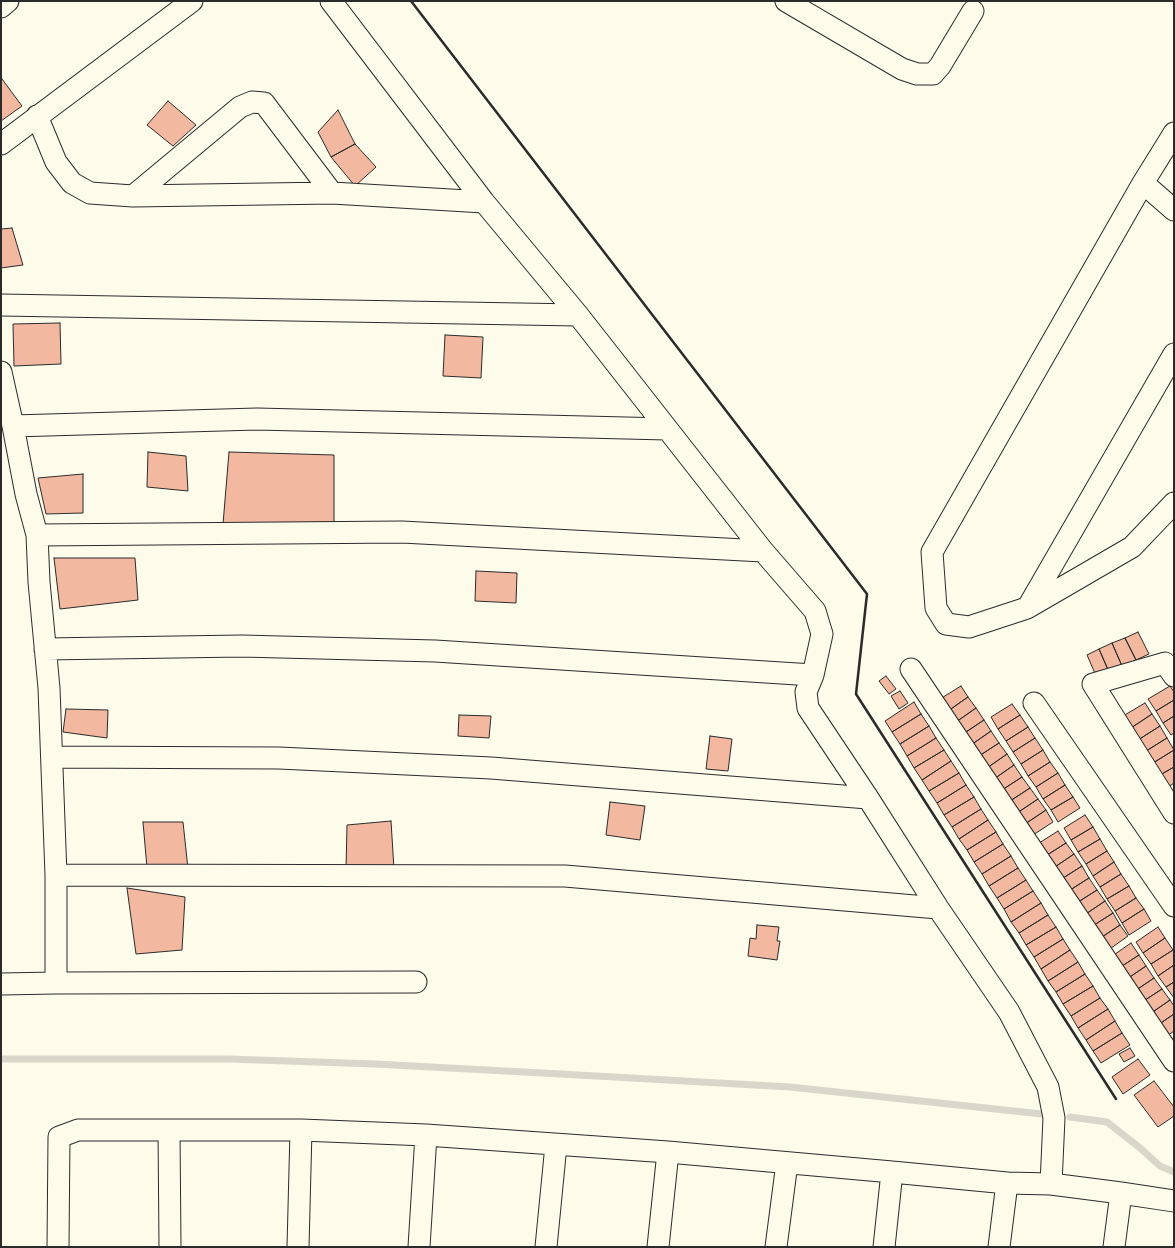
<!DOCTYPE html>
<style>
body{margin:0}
#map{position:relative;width:1175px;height:1248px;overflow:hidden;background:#fdfbea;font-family:"Space Grotesk",sans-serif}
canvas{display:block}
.frame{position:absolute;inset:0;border:2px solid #2b2b2b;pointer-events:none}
</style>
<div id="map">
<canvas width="1175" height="1248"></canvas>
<div class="frame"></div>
</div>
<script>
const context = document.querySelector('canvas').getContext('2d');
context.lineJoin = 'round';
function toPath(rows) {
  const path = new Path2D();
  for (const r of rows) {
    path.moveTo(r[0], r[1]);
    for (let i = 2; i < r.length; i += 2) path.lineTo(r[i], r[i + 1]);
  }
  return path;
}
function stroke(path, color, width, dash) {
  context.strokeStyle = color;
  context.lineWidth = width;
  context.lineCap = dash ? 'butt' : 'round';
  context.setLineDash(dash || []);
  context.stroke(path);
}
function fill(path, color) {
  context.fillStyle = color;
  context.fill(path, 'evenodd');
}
stroke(toPath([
 [1,1059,229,1059,375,1064,561,1074,790,1087,1042,1114],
 [1070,1117,1107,1122,1140,1148,1160,1166,1174,1172]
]), '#d8d7c9', 7);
const building = toPath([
 [2,79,22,106,1,121,1,80,2,79],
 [168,101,196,125,173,146,147,125,168,101],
 [338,110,355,144,331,157,318,132,338,110],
 [355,144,376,167,355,186,331,157,355,144],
 [12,228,23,265,1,268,1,229,12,228],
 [60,323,61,364,14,366,13,324,60,323],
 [445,335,483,337,481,378,443,376,445,335],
 [148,452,186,456,188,491,147,487,148,452],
 [229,452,334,455,334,522,223,524,229,452],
 [83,474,83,513,46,514,38,478,83,474],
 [54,558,135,558,138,600,60,609,54,558],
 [476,571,517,573,516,603,475,601,476,571],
 [1138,632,1149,654,1136,660,1125,638,1138,632],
 [1125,638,1136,660,1122,666,1112,643,1125,638],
 [1112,643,1122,666,1109,672,1099,649,1112,643],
 [1099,649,1109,672,1097,678,1087,655,1099,649],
 [886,676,896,689,889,694,879,681,886,676],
 [961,686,968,697,948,711,940,699,961,686],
 [1170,686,1174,692,1174,700,1156,711,1148,699,1170,686],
 [900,691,908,703,899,709,891,696,900,691],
 [968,697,976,708,956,722,948,711,968,697],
 [1174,700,1174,716,1163,723,1156,711,1174,700],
 [914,702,921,714,892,732,885,721,914,702],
 [1145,703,1152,714,1131,728,1123,716,1145,703],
 [1012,704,1020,715,998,729,991,717,1012,704],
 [976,708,984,720,963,734,956,722,976,708],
 [66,709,108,710,107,738,63,732,66,709],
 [921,714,929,726,900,744,892,732,921,714],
 [1152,714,1160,726,1138,740,1131,728,1152,714],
 [459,715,491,716,489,738,458,736,459,715],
 [1020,715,1028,727,1006,741,998,729,1020,715],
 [1174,716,1174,733,1171,735,1163,723,1174,716],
 [984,720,991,731,971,745,963,734,984,720],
 [929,726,936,738,907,756,900,744,929,726],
 [1160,726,1167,738,1146,751,1138,740,1160,726],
 [1028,727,1035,738,1013,752,1006,741,1028,727],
 [991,731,999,743,979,756,971,745,991,731],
 [710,736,732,739,728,771,706,769,710,736],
 [936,738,944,750,914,768,907,756,936,738],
 [1035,738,1043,750,1021,764,1013,752,1035,738],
 [1167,738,1174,750,1153,763,1146,751,1167,738],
 [999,743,1007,754,987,768,979,756,999,743],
 [944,750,951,761,922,780,914,768,944,750],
 [1043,750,1050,762,1028,776,1021,764,1043,750],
 [1174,750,1174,767,1160,775,1153,763,1174,750],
 [1007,754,1014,765,994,779,987,768,1007,754],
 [951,761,959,773,929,791,922,780,951,761],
 [1050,762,1058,773,1036,787,1028,776,1050,762],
 [1014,765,1022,777,1002,790,994,779,1014,765],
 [1174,767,1174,783,1168,787,1160,775,1174,767],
 [959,773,966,785,937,803,929,791,959,773],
 [1058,773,1065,785,1043,799,1036,787,1058,773],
 [1022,777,1030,788,1010,801,1002,790,1022,777],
 [966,785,974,797,944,815,937,803,966,785],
 [1065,785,1073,797,1051,810,1043,799,1065,785],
 [1030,788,1038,799,1017,813,1010,801,1030,788],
 [974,797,981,809,952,827,944,815,974,797],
 [1073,797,1080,808,1058,822,1051,810,1073,797],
 [1038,799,1046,810,1025,824,1017,813,1038,799],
 [610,802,645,806,640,840,606,835,610,802],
 [981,809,988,820,959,839,952,827,981,809],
 [1046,810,1053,822,1033,835,1025,824,1046,810],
 [1085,815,1093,827,1071,840,1064,828,1085,815],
 [988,820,996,832,967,850,959,839,988,820],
 [391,821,394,869,346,870,347,825,391,821],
 [143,822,183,822,188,869,147,868,143,822],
 [1093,827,1100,839,1078,852,1071,840,1093,827],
 [1058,831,1066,843,1044,857,1036,845,1058,831],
 [996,832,1003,844,974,862,967,850,996,832],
 [1100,839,1107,851,1086,864,1078,852,1100,839],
 [1066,843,1074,854,1052,869,1044,857,1066,843],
 [1003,844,1011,856,982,874,974,862,1003,844],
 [1107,851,1114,862,1093,876,1086,864,1107,851],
 [1074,854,1082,866,1060,880,1052,869,1074,854],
 [1011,856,1018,868,989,886,982,874,1011,856],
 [1114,862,1121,874,1100,887,1093,876,1114,862],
 [1082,866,1089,878,1067,892,1060,880,1082,866],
 [1018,868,1026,880,997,898,989,886,1018,868],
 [1121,874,1129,886,1107,899,1100,887,1121,874],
 [1089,878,1097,890,1075,904,1067,892,1089,878],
 [1026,880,1033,891,1004,909,997,898,1026,880],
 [1129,886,1136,898,1115,911,1107,899,1129,886],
 [127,888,185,897,182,950,136,954,127,888],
 [1097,890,1105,901,1083,916,1075,904,1097,890],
 [1033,891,1041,903,1011,922,1004,909,1033,891],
 [1136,898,1144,909,1122,923,1115,911,1136,898],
 [1105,901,1113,913,1091,927,1083,916,1105,901],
 [1041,903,1048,915,1019,933,1011,922,1041,903],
 [1144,909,1151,921,1129,935,1122,923,1144,909],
 [1113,913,1120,925,1099,939,1091,927,1113,913],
 [1048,915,1056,927,1026,945,1019,933,1048,915],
 [757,925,779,927,777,941,780,941,777,960,748,956,750,938,756,939,757,925],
 [1120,925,1128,936,1107,951,1099,939,1120,925],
 [1056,927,1063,939,1034,957,1026,945,1056,927],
 [1158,927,1165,938,1143,953,1136,942,1158,927],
 [1165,938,1173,950,1151,964,1143,953,1165,938],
 [1063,939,1070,950,1041,969,1034,957,1063,939],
 [1131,943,1139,955,1116,970,1108,959,1131,943],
 [1070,950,1078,962,1048,981,1041,969,1070,950],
 [1173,950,1174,951,1174,965,1158,976,1151,964,1173,950],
 [1139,955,1146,966,1124,981,1116,970,1139,955],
 [1078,962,1085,974,1056,992,1048,981,1078,962],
 [1174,965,1174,982,1166,987,1158,976,1174,965],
 [1146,966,1154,978,1132,993,1124,981,1146,966],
 [1085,974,1093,986,1063,1004,1056,992,1085,974],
 [1154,978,1162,989,1139,1004,1132,993,1154,978],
 [1174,982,1174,998,1166,987,1174,982],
 [1093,986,1100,998,1071,1016,1063,1004,1093,986],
 [1162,989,1170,1000,1147,1016,1139,1004,1162,989],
 [1100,998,1108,1009,1078,1028,1071,1016,1100,998],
 [1170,1000,1174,1006,1174,1014,1155,1027,1147,1016,1170,1000],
 [1108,1009,1115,1021,1086,1040,1078,1028,1108,1009],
 [1174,1014,1174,1031,1163,1039,1155,1027,1174,1014],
 [1115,1021,1122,1033,1093,1051,1086,1040,1115,1021],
 [1122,1033,1130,1045,1101,1063,1093,1051,1122,1033],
 [1130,1048,1135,1056,1124,1062,1119,1054,1130,1048],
 [1138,1059,1150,1075,1123,1094,1112,1077,1138,1059],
 [1154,1081,1174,1107,1174,1116,1158,1127,1134,1095,1154,1081]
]);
fill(building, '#f2b8a0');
stroke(building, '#2b2b2b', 1);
const street = toPath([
 [331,1,484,202,578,315,763,551,815,611,822,634,813,675,806,692,808,708,868,798,938,908,1009,1012,1048,1087,1054,1118,1051,1184],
 [786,1,902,69,917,74,933,74,940,66,973,11],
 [1,7,8,1],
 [37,116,56,162,72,183,90,193,133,196,332,193,484,202],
 [1174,133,1143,183,932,552,936,608,946,624,969,627,1027,608,1132,547,1174,503],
 [1,144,192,1],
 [1143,183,1174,210],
 [133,196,240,107,252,102,264,103,332,193],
 [1,305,578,315],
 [1,372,13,426,26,494,37,535,39,582,49,688,56,875,56,983],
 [13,426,257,419,667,429],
 [37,535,402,532,763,551],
 [1028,607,1174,354],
 [45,649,242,646,435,651,813,675],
 [911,669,1174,1061],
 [1174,676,1165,663,1093,684,1174,813],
 [1034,703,1174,906],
 [52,757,279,758,491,768,868,798],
 [56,875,565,876,938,908],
 [1,984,56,983,416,982],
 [169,1130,170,1247],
 [58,1247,59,1137,78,1130,301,1130,426,1135,668,1152,892,1172,1007,1183,1051,1184,1121,1193,1174,1201],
 [298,1247,301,1130],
 [419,1247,426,1135],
 [546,1247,556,1145],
 [658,1247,668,1152],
 [776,1247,787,1163],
 [884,1247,892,1172],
 [999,1247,1007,1183],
 [1114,1247,1121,1193]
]);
stroke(street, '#2b2b2b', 23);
stroke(street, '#fdfbea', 21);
stroke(toPath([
 [411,1,867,594,856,694,1116,1099]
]), '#2b2b2b', 2.5);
</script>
